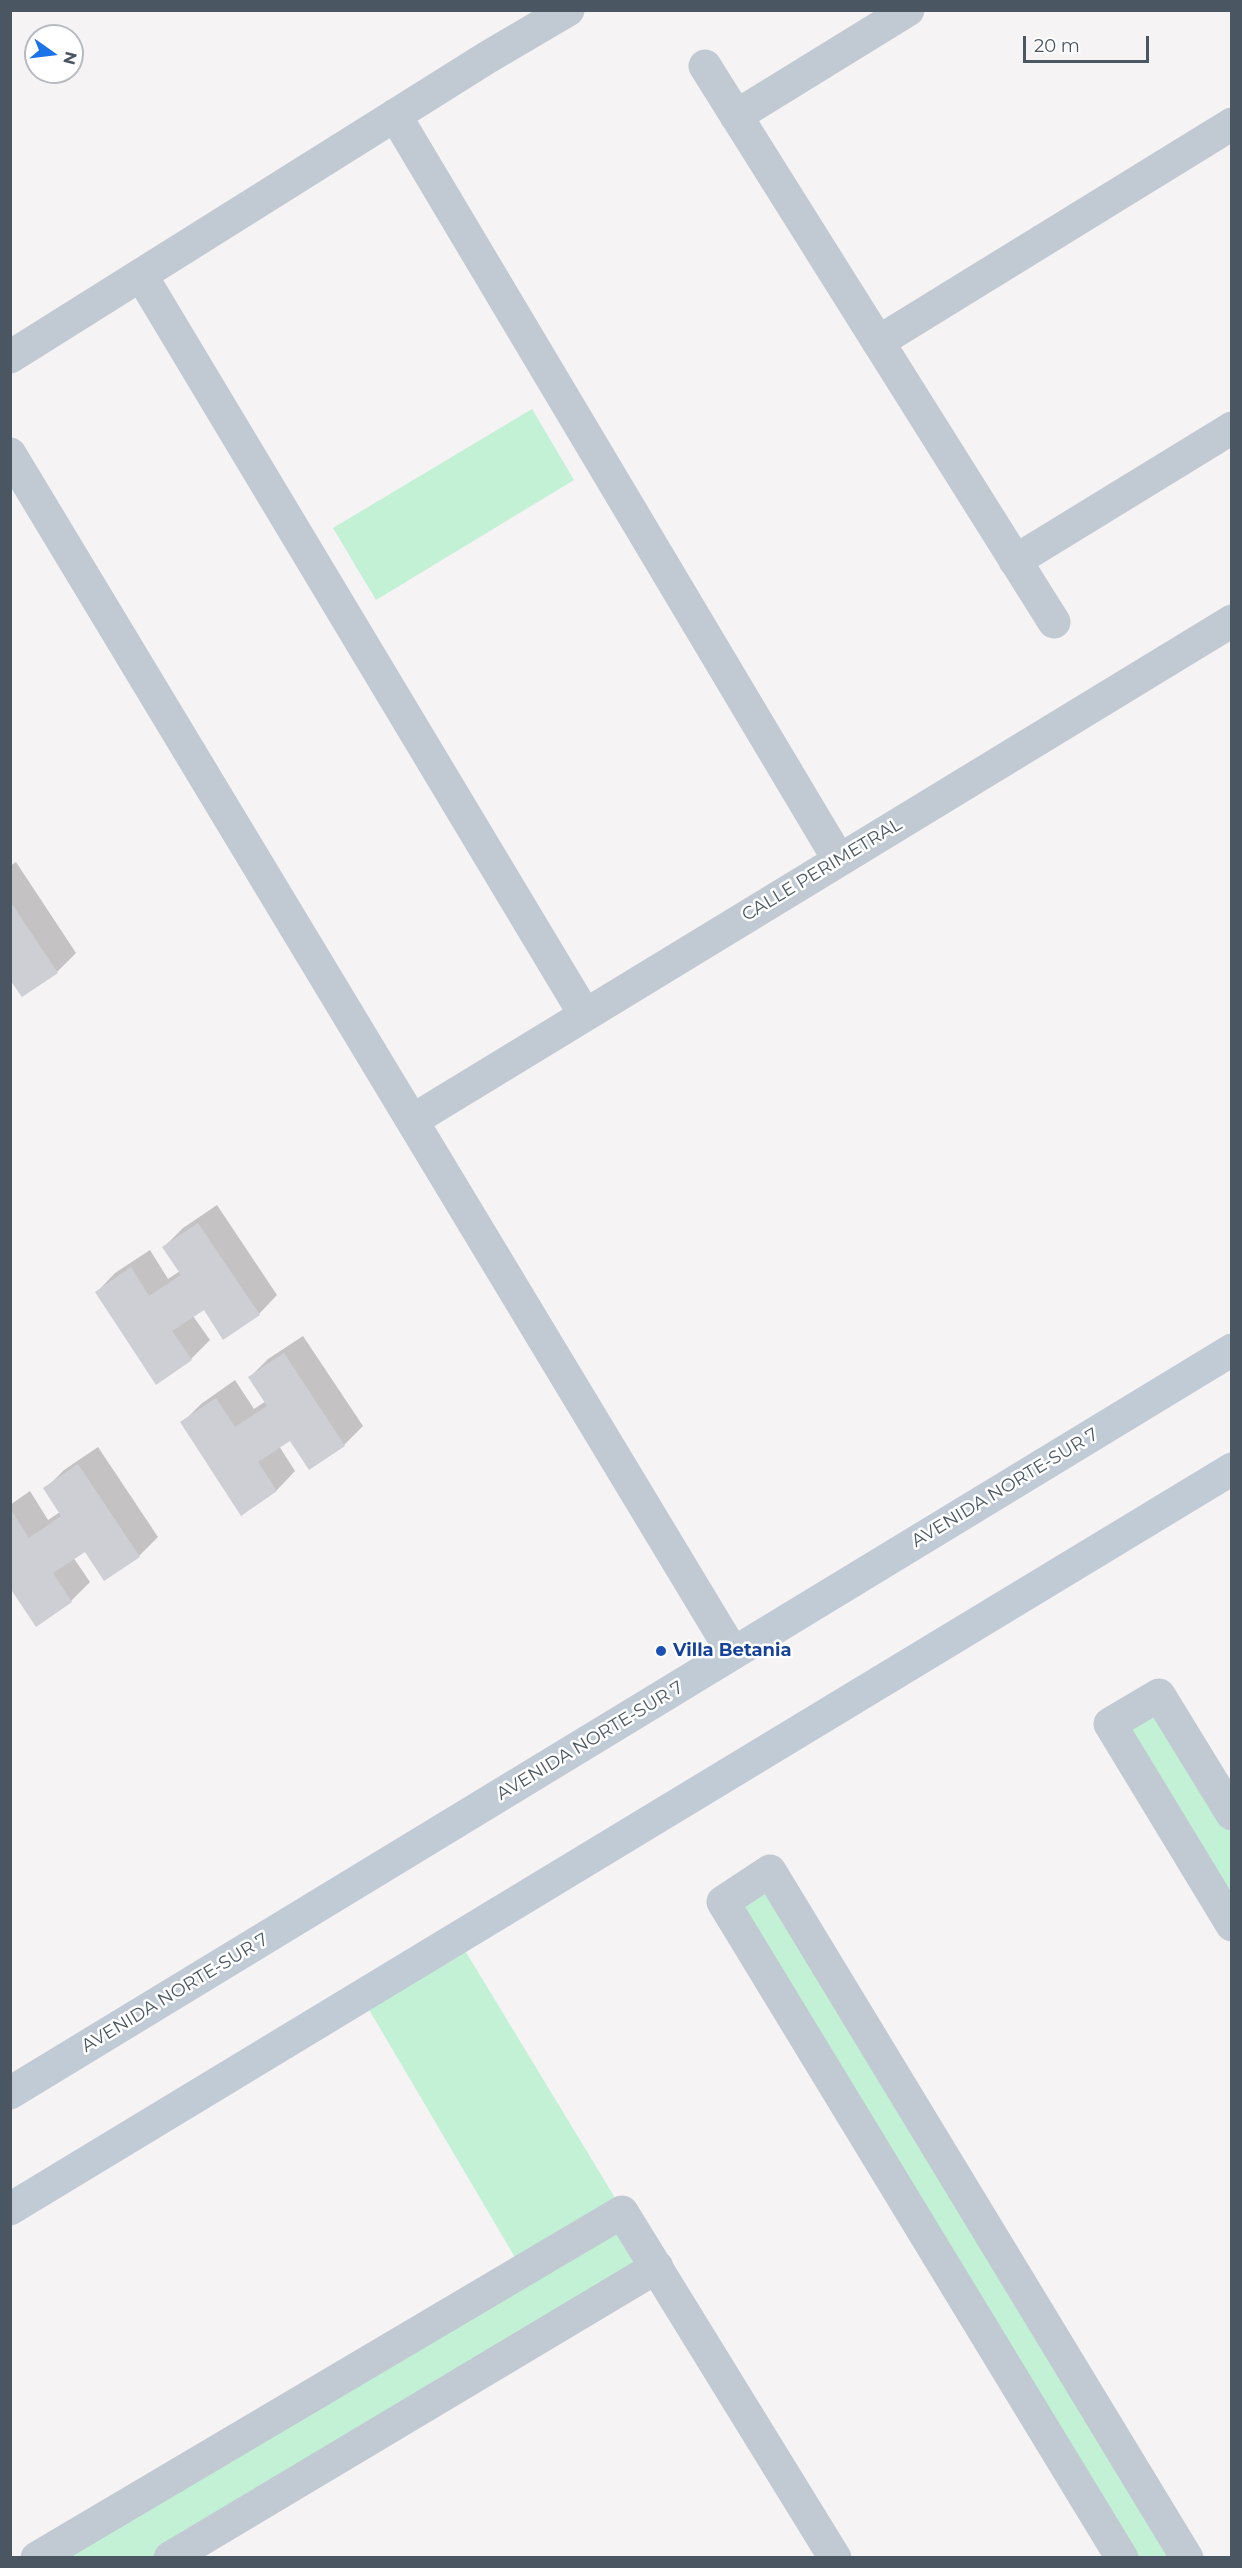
<!DOCTYPE html>
<style>
body{margin:0}
#map{position:relative;width:1242px;height:2568px;overflow:hidden;background:#f5f3f3;font-family:Montserrat,sans-serif}
canvas{display:block}
.frame{position:absolute;inset:0;border:12px solid #4a5661;pointer-events:none}
.north{position:absolute;left:24px;top:24px;width:60px;height:60px;box-sizing:border-box;background:#fff;border:2px solid #b7bbc0;border-radius:50%;rotate:104deg;font-size:16px;font-weight:700;line-height:24px;text-align:center;color:#4a5661}
.north::after{content:'';display:block;margin:auto;width:21px;height:27px;background:#1a73e8;clip-path:polygon(50% 0,100% 100%,50% 72%,0 100%)}
.scale{position:absolute;left:1023px;top:36px;width:126px;height:27px;box-sizing:border-box;border:3px solid #4a5661;border-top:0;padding-left:8px;font-size:18px;line-height:21px;white-space:nowrap;color:#4a5661;-webkit-text-stroke:4px #fff;paint-order:stroke}
</style>
<div id="map">
<canvas width="1242" height="2568"></canvas>
<div class="frame"></div>
<div class="north">N</div>
<div class="scale">20 m</div>
</div>
<script>
const context = document.querySelector('canvas').getContext('2d');
context.lineJoin = 'round';
function fill(path, color) {
  context.fillStyle = color;
  context.fill(path, 'evenodd');
}
function toPath(rows) {
  const path = new Path2D();
  for (const r of rows) {
    path.moveTo(r[0], r[1]);
    for (let i = 2; i < r.length; i += 2) path.lineTo(r[i], r[i + 1]);
  }
  return path;
}
function stroke(path, color, width, dash) {
  context.strokeStyle = color;
  context.lineWidth = width;
  context.lineCap = dash ? 'butt' : 'round';
  context.setLineDash(dash || []);
  context.stroke(path);
}
function label(font, color, halo, rows, align = 'center') {
  context.font = font + ' Montserrat,sans-serif';
  context.lineWidth = 5;
  context.setLineDash([]);
  context.textBaseline = 'middle';
  context.strokeStyle = halo;
  context.fillStyle = color;
  for (const [text, x, y, turn = 0] of rows) {
    context.save();
    context.translate(x, y);
    context.rotate((+turn || 0) * Math.PI / 180);
    context.textAlign = isNaN(turn) ? turn : align;
    if (halo) context.strokeText(text, 0, 0);
    context.fillText(text, 0, 0);
    context.restore();
  }
}
fill(toPath([
 [532,409,574,480,376,600,333,528],
 [1159,1695,1231,1814,1231,1925,1110,1724],
 [770,1871,1187,2557,1122,2557,723,1902],
 [458,1939,657,2267,170,2557,37,2558,523,2271,361,1996]
]), '#c3f1d5');
fill(toPath([
 [16,862,76,953,57,972,22,995,10,977,10,866],
 [217,1205,277,1295,259,1314,205,1308,193,1316,210,1340,191,1359,97,1292,115,1273,150,1250,168,1279,180,1271,164,1247,183,1228],
 [303,1336,363,1426,344,1445,310,1468,291,1439,279,1446,295,1471,277,1490,242,1514,182,1423,201,1404,235,1380,254,1409,266,1401,250,1377,268,1359],
 [98,1447,158,1537,139,1556,85,1550,73,1557,90,1582,71,1601,10,1585,10,1505,30,1491,48,1520,60,1512,45,1489,64,1470]
]), '#0003');
fill(toPath([
 [10,901,58,973,22,997,10,980],
 [198,1223,260,1315,223,1340,204,1310,172,1331,192,1360,156,1385,95,1292,131,1267,149,1296,181,1275,162,1247],
 [284,1353,345,1446,309,1470,290,1441,258,1462,277,1491,241,1516,180,1422,216,1398,235,1427,267,1406,248,1377],
 [78,1464,140,1557,104,1581,85,1552,53,1573,72,1602,36,1627,10,1588,10,1508,29,1538,61,1516,43,1488]
]), '#cdcfd5');
stroke(toPath([
 [705,66,1054,622],
 [395,115,839,860],
 [736,116,908,10],
 [141,275,585,1015],
 [878,342,1232,124],
 [10,357,488,57,568,10],
 [10,454,733,1653],
 [1015,561,1232,428],
 [413,1120,1232,621],
 [1232,1814,1159,1695,1110,1724,1232,1925],
 [37,2558,622,2212,835,2558],
 [170,2558,657,2267],
 [1122,2558,723,1902,770,1871,1187,2558]
]), '#c1cad2', 33);
stroke(toPath([
 [10,2093,1232,1350],
 [10,2209,1232,1469]
]), '#c1cbd6', 33);
for (const [x, y, r, color] of [
 [661,1651,6,"#1a4fb4"]
]) {
  const dot = new Path2D();
  dot.arc(x, y, r, 0, 2 * Math.PI);
  context.fillStyle = color;
  context.fill(dot);
  stroke(dot, '#fff', 2);
}
label('18px', '#4a5661', '#fff', [
 ["CALLE PERIMETRAL",822,870,-31],
 ["AVENIDA NORTE-SUR 7",1005,1488,-31],
 ["AVENIDA NORTE-SUR 7",590,1741,-31],
 ["AVENIDA NORTE-SUR 7",175,1993,-31]
]);
label('bold 18px', '#164399', '#fff', [
 ["Villa Betania",673,1651]
], 'left');
</script>
